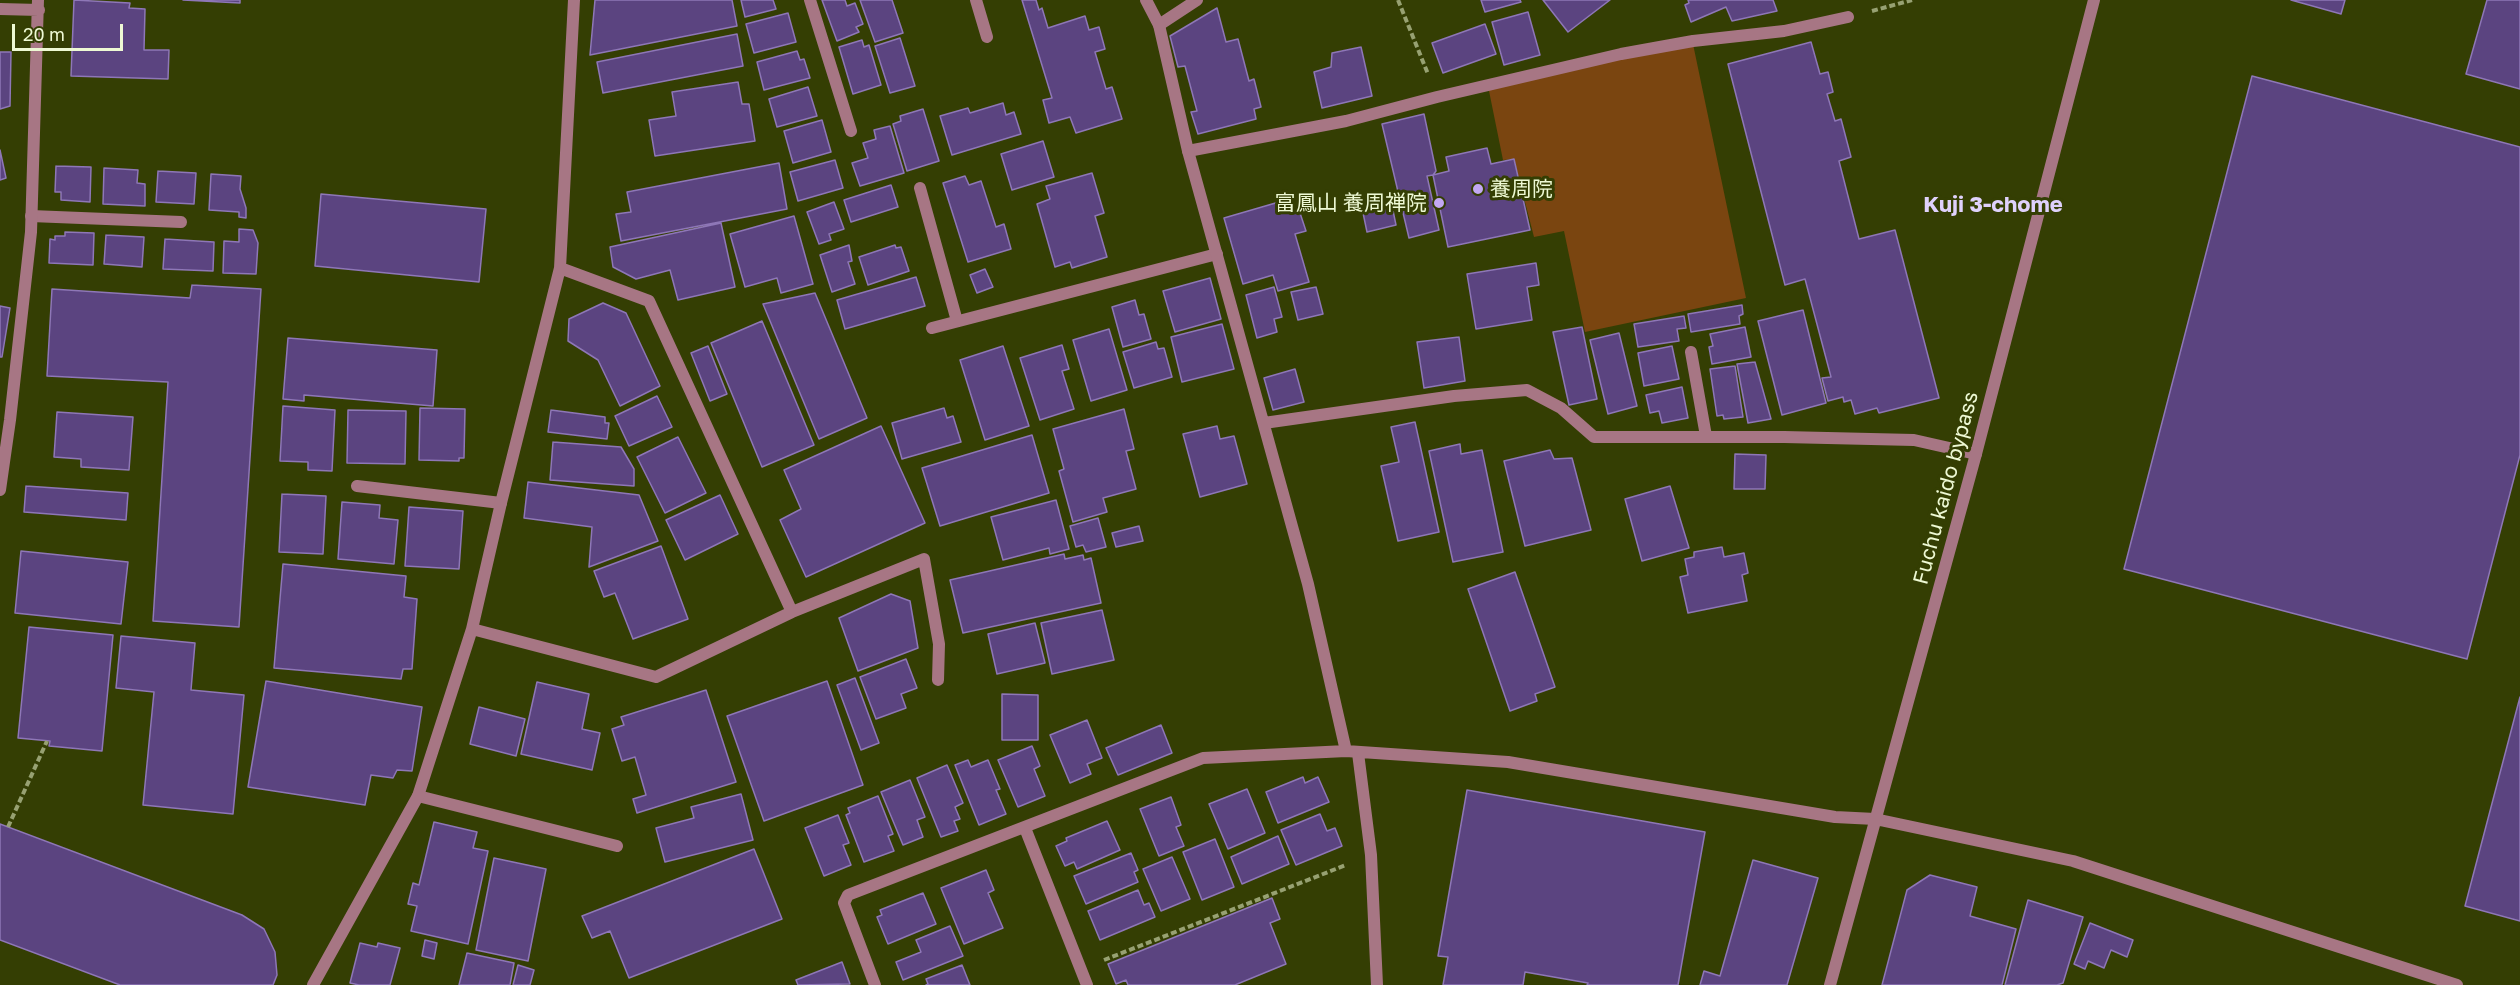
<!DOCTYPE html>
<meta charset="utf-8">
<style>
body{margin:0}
#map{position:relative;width:2520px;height:985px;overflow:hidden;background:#343e03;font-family:"Golos Text",sans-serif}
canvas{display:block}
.scale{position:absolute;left:12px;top:24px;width:111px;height:27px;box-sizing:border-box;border:3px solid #eef9d4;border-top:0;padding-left:8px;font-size:18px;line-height:21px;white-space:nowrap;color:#eef9d4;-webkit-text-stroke:4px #343e03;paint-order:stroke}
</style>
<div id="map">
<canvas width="2520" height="985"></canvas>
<div class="scale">20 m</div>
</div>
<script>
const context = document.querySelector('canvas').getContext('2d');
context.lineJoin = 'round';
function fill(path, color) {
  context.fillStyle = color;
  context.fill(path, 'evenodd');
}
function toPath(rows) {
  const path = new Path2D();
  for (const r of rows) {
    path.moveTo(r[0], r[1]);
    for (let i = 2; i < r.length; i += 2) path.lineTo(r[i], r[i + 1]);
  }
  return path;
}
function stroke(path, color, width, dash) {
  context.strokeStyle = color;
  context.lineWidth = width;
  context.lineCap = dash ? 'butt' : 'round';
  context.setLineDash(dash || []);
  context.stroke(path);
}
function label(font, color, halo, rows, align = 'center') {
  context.font = font + ' "Golos Text","Noto Sans JP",sans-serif';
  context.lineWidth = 6;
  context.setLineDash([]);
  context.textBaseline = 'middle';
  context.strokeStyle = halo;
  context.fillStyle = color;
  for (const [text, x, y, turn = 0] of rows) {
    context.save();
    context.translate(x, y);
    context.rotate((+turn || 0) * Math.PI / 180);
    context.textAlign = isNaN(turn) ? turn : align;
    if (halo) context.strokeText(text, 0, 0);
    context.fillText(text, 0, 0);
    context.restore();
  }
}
fill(toPath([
 [1693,44,1746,298,1585,332,1564,231,1534,237,1514,159,1503,160,1488,86]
]), '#7a4510');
const building = toPath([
 [74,0,130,3,129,8,145,9,144,50,169,50,168,79,71,76,74,0],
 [183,0,240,0,240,3,183,0],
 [595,0,732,0,737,26,590,55,595,0],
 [741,0,773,0,776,9,745,17,741,0],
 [822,0,845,0,847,6,855,3,863,24,856,27,859,32,837,41,822,0],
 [860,0,892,0,903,33,875,42,860,0],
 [1022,0,1036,0,1039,10,1042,8,1048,28,1085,16,1089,30,1099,27,1105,49,1095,52,1106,89,1112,87,1122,119,1076,133,1070,117,1049,123,1043,100,1052,98,1022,0],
 [1481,0,1520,0,1521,2,1485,12,1481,0],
 [1543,0,1610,0,1568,32,1543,0],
 [1688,0,1773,0,1777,11,1732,21,1726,7,1691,22,1685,5,1689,3,1688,0],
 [2291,0,2345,0,2341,14,2291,0],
 [2487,0,2520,0,2520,89,2466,74,2487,0],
 [1217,8,1226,42,1238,39,1249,81,1254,79,1261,107,1254,109,1256,119,1198,134,1191,112,1197,111,1185,66,1178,67,1170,36,1217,8],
 [1528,12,1540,55,1504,65,1492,22,1528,12],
 [788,13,796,42,754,53,746,24,788,13],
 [1485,24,1496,54,1443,73,1432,43,1485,24],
 [737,34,743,66,603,93,597,62,737,34],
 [900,38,915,86,890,93,875,46,900,38],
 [862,40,864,47,869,45,881,85,853,94,839,47,862,40],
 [1811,42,1820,74,1828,72,1833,92,1827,94,1835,121,1841,119,1851,157,1839,161,1859,239,1895,230,1939,398,1879,413,1877,408,1855,414,1851,400,1844,402,1843,397,1828,401,1822,378,1831,377,1805,279,1785,285,1728,64,1811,42],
 [1361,47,1372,96,1322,108,1314,72,1331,67,1332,53,1361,47],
 [797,51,800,60,804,59,810,78,764,90,757,62,797,51],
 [0,52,11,52,10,106,0,109,0,52],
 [2252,76,2520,147,2520,455,2467,659,2124,569,2252,76],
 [738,82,742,104,749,104,755,141,655,156,649,120,676,116,672,92,738,82],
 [808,87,817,116,777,127,769,99,808,87],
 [1003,103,1006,115,1014,112,1021,134,952,155,940,116,968,108,970,113,1003,103],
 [923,109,939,161,907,171,893,124,901,121,900,116,923,109],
 [1424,114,1436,171,1433,175,1427,176,1439,230,1409,238,1382,124,1424,114],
 [822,120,831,152,793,163,784,131,822,120],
 [890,126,904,173,860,186,852,163,868,158,863,143,876,139,874,130,890,126],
 [1043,141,1054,177,1012,190,1001,154,1043,141],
 [1487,148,1491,164,1514,159,1530,230,1448,247,1433,175,1449,171,1446,157,1487,148],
 [0,150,6,178,0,180,0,150],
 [835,160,843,188,798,201,790,172,835,160],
 [779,163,787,209,621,241,616,214,631,212,627,192,779,163],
 [56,166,91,167,90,202,61,200,61,192,55,192,56,166],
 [104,168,138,170,137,183,145,184,145,206,103,204,104,168],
 [158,171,196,173,194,204,156,202,158,171],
 [1092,173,1104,213,1095,216,1107,257,1072,268,1070,262,1055,267,1037,204,1050,199,1046,186,1092,173],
 [211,174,241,176,240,189,246,208,246,218,239,217,239,212,209,210,211,174],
 [965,176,969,185,981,181,996,227,1004,224,1011,249,968,262,943,183,965,176],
 [891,185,898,207,851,222,844,200,891,185],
 [321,194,486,209,479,282,315,266,321,194],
 [1391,201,1396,225,1367,232,1362,208,1391,201],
 [834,202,844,229,829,234,831,240,819,244,807,212,834,202],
 [1279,202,1281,212,1298,207,1306,231,1295,234,1309,282,1278,291,1273,275,1243,284,1224,218,1279,202],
 [794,216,813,284,781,293,777,278,745,287,730,234,794,216],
 [721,223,735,287,678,300,670,270,636,279,613,267,610,247,721,223],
 [239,229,253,230,258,243,256,274,223,273,224,241,239,242,239,229],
 [65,232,94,233,93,265,49,263,50,239,55,240,55,236,65,236,65,232],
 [106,235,144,237,142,267,104,264,106,235],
 [165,239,214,242,213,271,163,269,165,239],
 [849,245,852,261,848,262,855,284,832,292,820,255,849,245],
 [895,245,896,248,901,247,909,271,868,285,859,257,895,245],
 [1536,263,1539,285,1527,287,1532,320,1476,329,1467,274,1536,263],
 [985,269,993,287,977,293,970,275,985,269],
 [916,277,925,306,845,329,837,300,916,277],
 [1210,278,1221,319,1175,332,1163,291,1210,278],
 [192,285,261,289,239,627,153,621,168,382,47,376,52,289,190,298,192,285],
 [1274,287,1282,317,1274,319,1277,332,1257,338,1246,295,1274,287],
 [1316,287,1323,314,1298,320,1291,292,1316,287],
 [815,293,867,418,819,439,763,304,815,293],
 [1135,300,1139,315,1144,314,1151,339,1123,347,1112,307,1135,300],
 [603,303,626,313,660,386,620,406,598,360,568,341,569,319,603,303],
 [1742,305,1743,314,1739,316,1740,324,1691,332,1688,314,1742,305],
 [0,306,10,308,2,357,0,357,0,306],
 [1803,310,1826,403,1782,415,1758,321,1803,310],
 [1684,316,1686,328,1677,329,1679,341,1638,347,1634,324,1684,316],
 [762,321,814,445,762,467,711,343,762,321],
 [1222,324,1234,369,1182,382,1171,337,1222,324],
 [1582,327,1597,399,1569,405,1553,332,1582,327],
 [1745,327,1751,357,1712,364,1709,347,1713,346,1710,334,1745,327],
 [1109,329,1127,390,1091,401,1073,340,1109,329],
 [1619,333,1637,406,1608,414,1590,340,1619,333],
 [1459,337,1465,381,1424,388,1417,342,1459,337],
 [288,338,437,350,433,406,304,395,304,401,283,399,288,338],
 [1156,342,1158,349,1164,348,1172,377,1134,388,1123,352,1156,342],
 [1062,345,1069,369,1062,371,1074,409,1040,420,1020,358,1062,345],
 [708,346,727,394,710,401,691,353,708,346],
 [1003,346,1029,426,985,440,960,360,1003,346],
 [1672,346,1679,379,1644,386,1638,353,1672,346],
 [1755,362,1771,419,1748,423,1737,364,1755,362],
 [1735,366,1743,417,1724,419,1723,415,1717,416,1710,369,1735,366],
 [1295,369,1304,402,1273,410,1264,378,1295,369],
 [1682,387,1688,418,1662,423,1659,411,1650,413,1646,395,1682,387],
 [657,396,672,427,629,446,615,416,657,396],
 [283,406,335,410,332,471,308,470,308,462,280,461,283,406],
 [420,408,465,409,464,458,459,458,459,461,419,460,420,408],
 [944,408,947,418,953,416,961,442,902,459,892,423,944,408],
 [1124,409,1134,449,1126,451,1136,489,1103,498,1107,512,1073,522,1059,471,1064,469,1053,429,1124,409],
 [348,410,406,411,405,464,347,463,348,410],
 [551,410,605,417,605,423,609,423,607,439,548,432,551,410],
 [57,412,133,417,129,470,81,467,81,459,54,457,57,412],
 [1415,422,1439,532,1398,541,1381,466,1399,462,1391,427,1415,422],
 [881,426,925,523,806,577,780,520,801,509,784,470,881,426],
 [1217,426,1220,439,1234,436,1247,484,1200,497,1183,434,1217,426],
 [1032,435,1049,493,940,526,922,468,1032,435],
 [678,437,706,493,665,513,637,457,678,437],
 [553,442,621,447,634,469,634,486,550,480,553,442],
 [1460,444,1461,454,1482,450,1503,552,1453,562,1429,451,1460,444],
 [1550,450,1554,459,1572,458,1591,530,1525,546,1504,461,1550,450],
 [1735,454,1766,455,1765,489,1734,489,1735,454],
 [528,482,639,495,658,541,589,567,592,527,524,518,528,482],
 [26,486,128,493,126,520,24,512,26,486],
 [1670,486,1689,548,1642,561,1625,499,1670,486],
 [282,494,326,496,323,554,279,552,282,494],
 [720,495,738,534,685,560,666,520,720,495],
 [1056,500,1069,549,1050,554,1049,548,1003,560,991,517,1056,500],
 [342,502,380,505,379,518,398,520,394,564,338,559,342,502],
 [409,507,463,511,459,569,405,566,409,507],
 [1098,518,1106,547,1086,552,1083,545,1076,547,1070,526,1098,518],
 [1139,526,1143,541,1116,547,1112,533,1139,526],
 [661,546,688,619,633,639,615,593,604,597,594,571,661,546],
 [1722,547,1724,557,1744,553,1748,573,1742,575,1747,601,1688,613,1680,577,1688,575,1685,559,1694,557,1694,552,1722,547],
 [21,551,128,562,121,624,15,613,21,551],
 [1064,554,1065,559,1083,555,1084,560,1091,558,1101,603,963,633,950,580,1064,554],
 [283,564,406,576,404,597,417,599,412,669,403,669,401,679,274,668,283,564],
 [1515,572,1555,687,1535,694,1537,701,1510,711,1468,589,1515,572],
 [891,594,910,601,918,648,858,671,839,618,891,594],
 [1102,610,1114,660,1052,674,1041,623,1102,610],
 [1035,623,1045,663,997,674,988,634,1035,623],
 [29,627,113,635,102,751,49,746,50,741,18,738,29,627],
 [121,636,195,643,191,690,244,695,233,814,143,805,154,692,116,688,121,636],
 [906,659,917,688,901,694,906,708,876,719,860,677,906,659],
 [855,678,879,743,861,750,837,685,855,678],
 [266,681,422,707,412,771,397,770,393,778,371,775,365,805,248,787,266,681],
 [827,681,863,785,764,821,727,716,827,681],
 [537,682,589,694,582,729,600,733,592,770,521,754,537,682],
 [706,690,736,782,637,813,633,799,646,795,635,757,622,761,612,729,624,725,621,717,706,690],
 [1002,694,1038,695,1038,740,1002,740,1002,694],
 [2520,697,2520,921,2465,906,2520,697],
 [479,707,525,719,516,756,470,744,479,707],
 [1087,720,1102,758,1087,764,1091,774,1070,783,1050,735,1087,720],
 [1161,725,1172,753,1118,775,1106,748,1161,725],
 [1032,746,1040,766,1034,769,1045,796,1018,807,998,760,1032,746],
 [968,760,971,767,988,760,1000,789,996,790,1006,814,979,825,955,765,968,760],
 [947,765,963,803,955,807,960,819,954,821,958,831,941,837,917,778,947,765],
 [1303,777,1305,783,1318,777,1329,802,1278,823,1266,792,1303,777],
 [910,780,925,817,917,820,923,837,903,845,881,792,910,780],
 [1247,789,1265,833,1228,849,1209,804,1247,789],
 [1467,790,1705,832,1678,985,1587,985,1588,983,1525,972,1523,985,1443,985,1448,957,1438,956,1467,790],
 [741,794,753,840,665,862,656,828,694,818,691,807,741,794],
 [878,796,893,834,888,836,894,851,864,862,846,815,850,813,848,808,878,796],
 [1171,797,1181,825,1176,827,1184,846,1159,856,1140,809,1171,797],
 [1320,814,1327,831,1335,828,1342,846,1296,865,1281,830,1320,814],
 [838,815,849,843,843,845,851,865,824,876,805,828,838,815],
 [1107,821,1120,850,1077,869,1074,862,1065,866,1056,846,1067,841,1066,838,1107,821],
 [434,822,477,832,473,848,488,851,468,944,411,931,417,906,408,904,413,883,419,885,434,822],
 [0,824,242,915,264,929,275,952,277,975,273,985,120,985,0,940,0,824],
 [1278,836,1289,864,1242,884,1231,857,1278,836],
 [1215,839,1234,887,1202,900,1183,852,1215,839],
 [754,849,782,919,629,978,610,931,592,938,582,916,754,849],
 [1131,853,1138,870,1134,872,1138,882,1086,904,1074,876,1131,853],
 [1172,857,1190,899,1161,911,1143,869,1172,857],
 [494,858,546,869,528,961,476,950,494,858],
 [1753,860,1818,878,1787,985,1700,985,1704,971,1720,976,1753,860],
 [986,870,994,890,988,893,1003,928,964,944,941,888,986,870],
 [1930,875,1977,887,1970,916,2016,929,2002,985,1882,985,1907,890,1930,875],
 [1138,890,1144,905,1149,903,1155,917,1100,940,1088,911,1138,890],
 [923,893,936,924,888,944,877,917,882,915,880,910,923,893],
 [1272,898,1280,919,1270,923,1286,964,1235,985,1128,985,1126,980,1116,984,1108,964,1272,898],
 [2028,900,2083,917,2063,983,2057,985,2005,985,2028,900],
 [2090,923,2133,940,2127,957,2111,950,2104,968,2088,961,2085,969,2074,964,2090,923],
 [950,926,963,956,903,980,896,962,921,952,916,940,950,926],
 [425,940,437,943,434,959,422,956,425,940],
 [360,943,377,947,378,943,400,948,390,985,359,985,350,983,360,943],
 [467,953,514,963,510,985,459,985,467,953],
 [842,962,850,984,798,985,796,980,842,962],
 [518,965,534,970,530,985,513,985,518,965],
 [962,965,970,985,926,985,928,984,926,979,962,965]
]);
fill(building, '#5b4480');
stroke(building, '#8e77b7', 1.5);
stroke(toPath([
 [1398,0,1428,74],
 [1872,11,1912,0],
 [8,827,47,741],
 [1104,960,1346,865]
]), '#97a172', 4, [6, 3]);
stroke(toPath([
 [810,0,851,131],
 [976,0,987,37],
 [1159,25,1197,0],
 [1188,151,1346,121,1437,97,1621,54,1693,41,1784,31,1848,17],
 [920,188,957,321],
 [31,216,181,222],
 [932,328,1217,254],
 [1691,352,1706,436],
 [357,486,501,503],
 [418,796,617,846]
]), '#a77684', 12);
stroke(toPath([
 [1146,0,1159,25,1188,151,1308,584,1346,751],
 [0,9,39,10],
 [560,268,649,301,792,612],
 [1264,423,1454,396,1527,390,1561,408,1594,437,1784,437,1914,440,1976,454],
 [0,490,10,420,31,232,38,0],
 [472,629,656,677,792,612,924,559,939,644,938,680],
 [1358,753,1371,855,1377,985],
 [1025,828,1087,985],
 [313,985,418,796,472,629,501,503,560,268,574,0],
 [875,985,844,903,848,895,1203,758,1346,751,1508,762,1835,817,1875,819]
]), '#a77684', 12);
stroke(toPath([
 [1875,819,2073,861,2457,985],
 [1830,985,1976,454,2094,0]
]), '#a77684', 12);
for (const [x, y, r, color] of [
 [1478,189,6,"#c2a8f2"],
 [1439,203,6,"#c2a8f2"]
]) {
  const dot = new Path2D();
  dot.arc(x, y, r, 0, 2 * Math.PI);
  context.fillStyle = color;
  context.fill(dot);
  stroke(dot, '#343e03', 2);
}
label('21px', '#eef9d4', '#343e03', [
 ["養周院",1490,189],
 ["富鳳山 養周禅院",1427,203,"right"]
], 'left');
label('21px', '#eef9d4', '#343e03', [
 ["Fuchu kaido bypass",1946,488,-75]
]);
label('bold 22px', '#dfd1fc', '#343e03', [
 ["Kuji 3-chome",1993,205]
]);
</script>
